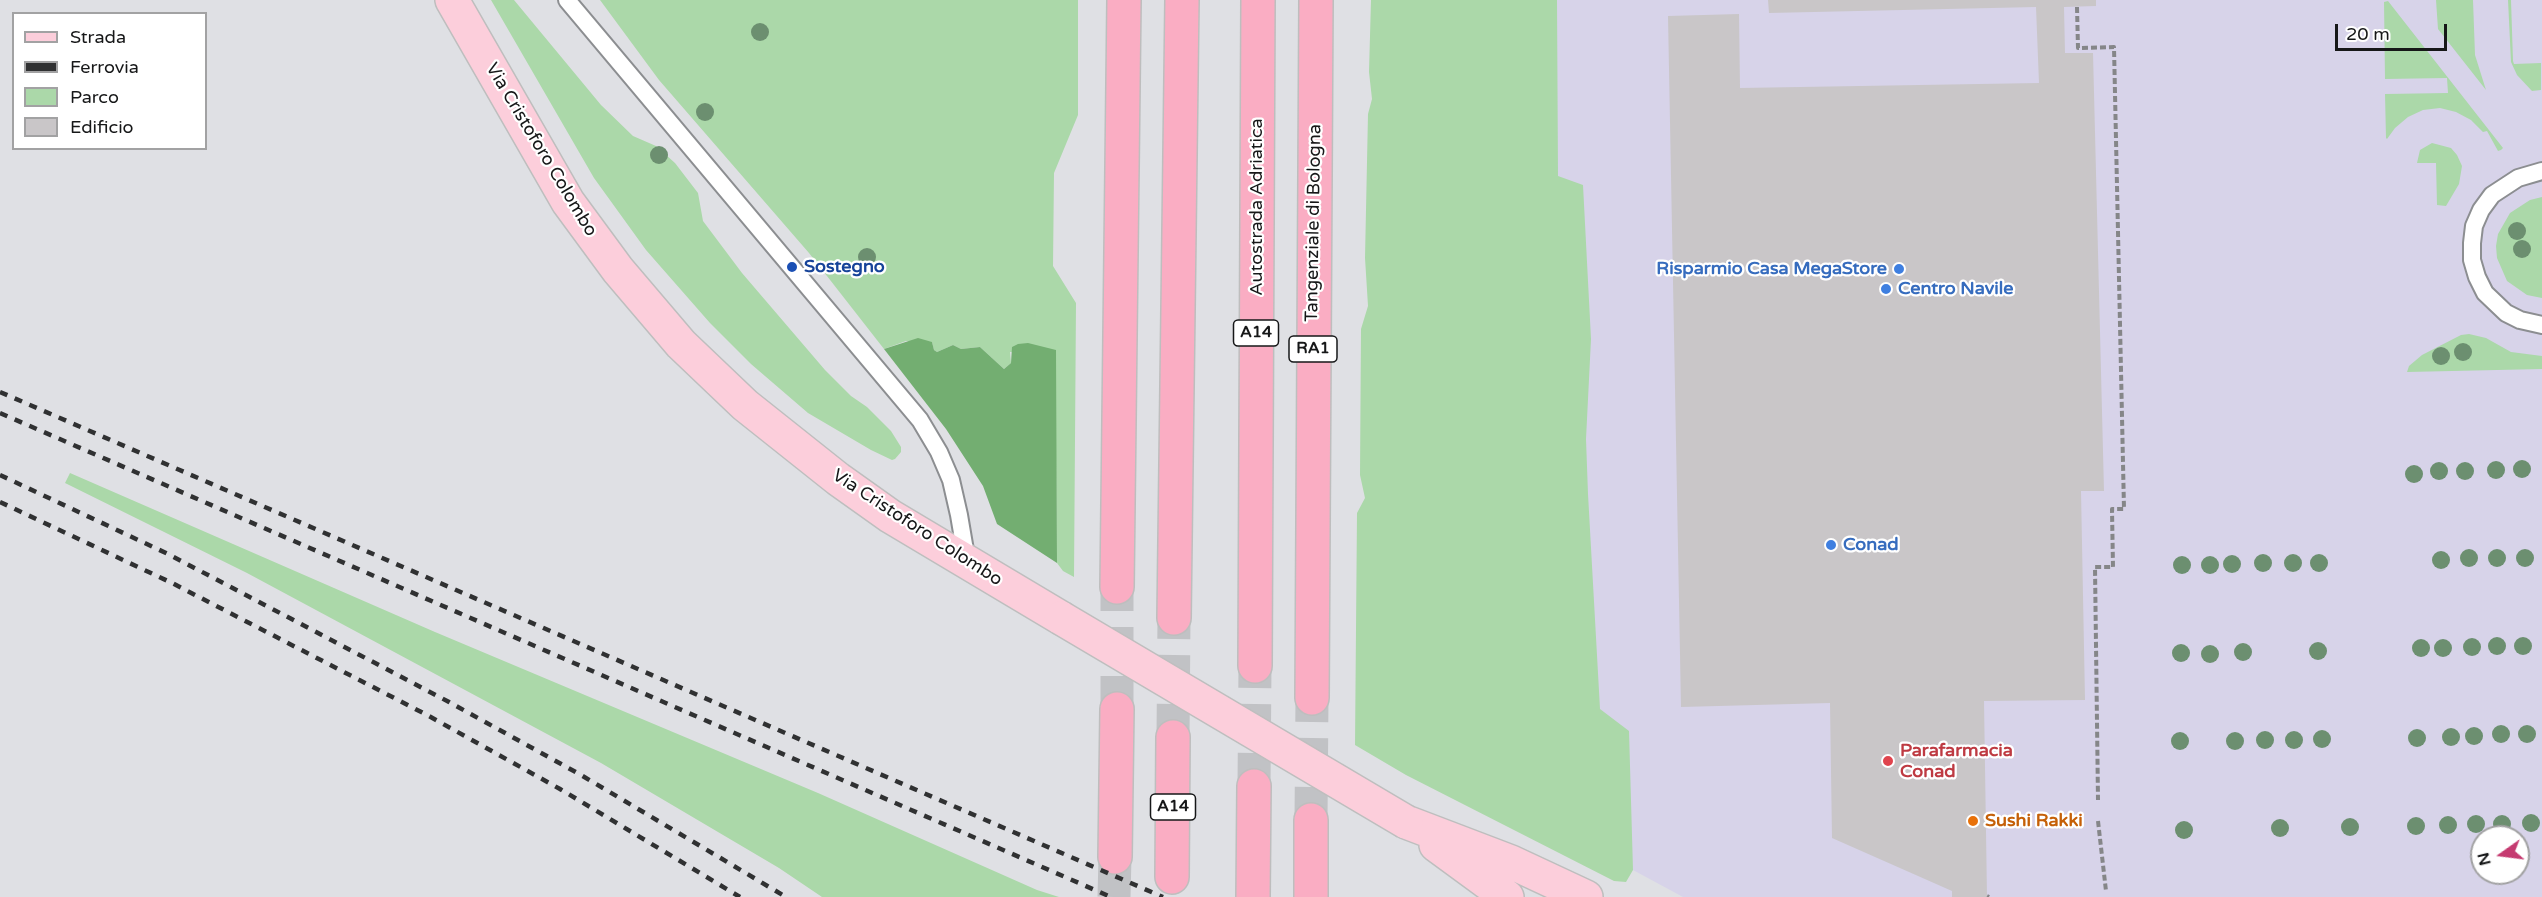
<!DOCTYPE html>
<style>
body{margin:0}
#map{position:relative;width:2542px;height:897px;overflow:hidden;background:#dfe0e4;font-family:"Varela Round",sans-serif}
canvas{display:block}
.legend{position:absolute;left:12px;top:12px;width:195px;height:138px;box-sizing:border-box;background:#fff;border:2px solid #a2a2a3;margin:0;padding:8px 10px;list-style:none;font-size:18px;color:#161718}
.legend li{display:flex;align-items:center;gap:12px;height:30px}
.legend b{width:30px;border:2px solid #a2a2a3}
.north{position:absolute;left:2470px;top:825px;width:60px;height:60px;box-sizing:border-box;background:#fff;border:2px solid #a2a2a3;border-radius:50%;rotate:256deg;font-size:16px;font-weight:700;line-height:24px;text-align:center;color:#161718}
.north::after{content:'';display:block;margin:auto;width:21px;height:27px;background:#c53a70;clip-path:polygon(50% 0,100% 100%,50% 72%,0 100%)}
.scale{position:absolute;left:2335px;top:24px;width:112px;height:27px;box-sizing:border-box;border:3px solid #161718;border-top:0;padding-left:8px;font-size:18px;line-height:21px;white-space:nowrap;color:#161718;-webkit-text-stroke:4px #fff;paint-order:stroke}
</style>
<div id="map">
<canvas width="2542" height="897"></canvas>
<ul class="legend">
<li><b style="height:8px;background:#fccedb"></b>Strada</li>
<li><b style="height:8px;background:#303132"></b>Ferrovia</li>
<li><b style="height:16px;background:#abd8a9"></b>Parco</li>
<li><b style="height:16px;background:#c9c6c8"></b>Edificio</li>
</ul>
<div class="north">N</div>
<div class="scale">20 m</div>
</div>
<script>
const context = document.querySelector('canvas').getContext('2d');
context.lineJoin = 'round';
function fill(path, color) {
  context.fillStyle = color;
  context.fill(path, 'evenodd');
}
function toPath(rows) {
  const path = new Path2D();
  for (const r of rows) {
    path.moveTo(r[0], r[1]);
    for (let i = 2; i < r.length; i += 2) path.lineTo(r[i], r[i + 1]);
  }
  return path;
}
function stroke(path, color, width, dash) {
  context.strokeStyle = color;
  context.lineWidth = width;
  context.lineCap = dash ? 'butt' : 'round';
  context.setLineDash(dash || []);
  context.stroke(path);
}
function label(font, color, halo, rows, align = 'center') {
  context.font = font + ' "Varela Round",sans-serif';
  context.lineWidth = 4.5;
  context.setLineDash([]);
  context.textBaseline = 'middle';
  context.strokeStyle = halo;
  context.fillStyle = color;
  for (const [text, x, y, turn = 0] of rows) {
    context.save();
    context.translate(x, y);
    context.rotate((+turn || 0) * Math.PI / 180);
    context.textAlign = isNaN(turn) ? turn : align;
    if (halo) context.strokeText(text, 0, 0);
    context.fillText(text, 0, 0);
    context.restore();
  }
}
fill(toPath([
 [1403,0,2542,0,2542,897,1683,897,1633,870],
 [2482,837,2518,837,2518,873,2482,873]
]), '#d7d3e9');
fill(toPath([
 [491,0,514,0,601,105,633,136,656,146,675,163,698,193,703,221,742,273,825,370,851,396,867,407,891,431,901,447,901,452,895,459,892,460,871,450,808,413,751,364,710,323,646,250,594,178],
 [600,0,1078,0,1078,115,1054,173,1053,266,1076,303,1074,577,1063,571,1057,563,1055,350,1010,352,1011,363,1004,369,980,347,961,349,953,345,937,352,934,350,932,342,906,341,884,349,809,253,659,80],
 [1371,0,1557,0,1558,176,1583,185,1591,339,1586,439,1588,494,1600,709,1629,731,1633,870,1626,882,1614,881,1406,775,1355,745,1357,513,1365,498,1360,475,1361,329,1368,306,1365,258,1368,114,1372,99,1369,72],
 [2436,0,2473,0,2475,55,2486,90,2438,29],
 [2508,0,2511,0,2513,61,2514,64,2541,63,2541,90,2532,91,2517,75,2511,62],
 [2388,1,2503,148,2501,150,2498,151,2487,131,2483,132,2471,120,2456,112,2440,108,2423,110,2408,117,2395,128,2387,139,2386,138,2385,94,2448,93,2447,78,2385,79,2384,2],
 [2432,143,2451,148,2457,155,2462,166,2459,184,2446,206,2437,205,2436,163,2417,163,2420,150],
 [2542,197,2542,298,2527,295,2507,281,2497,258,2496,246,2498,234,2510,213,2530,200],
 [2469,334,2486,338,2511,352,2542,356,2542,369,2407,372,2409,366,2422,355,2461,335],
 [70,473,435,632,818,793,1037,890,1059,897,822,897,779,868,601,763,247,573,65,483]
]), '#abd8a9');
fill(toPath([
 [918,338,932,342,934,350,937,352,953,345,961,349,980,347,1004,369,1011,363,1012,347,1018,344,1028,343,1056,350,1057,563,997,524,983,486,946,429,884,349]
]), '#73ae71');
fill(toPath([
 [1768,0,2096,0,2096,6,2064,7,2065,53,2093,53,2104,491,2081,491,2085,700,1984,701,1987,897,1952,897,1952,891,1832,838,1830,703,1681,707,1668,16,1739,14,1740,88,2039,83,2036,7,1769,13]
]), '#c9c6c8');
stroke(toPath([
 [1117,709,1117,587],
 [1173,737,1174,618],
 [1254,786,1255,666],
 [1311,820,1312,698],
 [1114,897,1115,857]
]), '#c1c2c5', 33, [33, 16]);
const service = toPath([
 [567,0,920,420,939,452,951,480,959,515,967,562],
 [2542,171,2518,178,2492,195,2481,210,2474,226,2472,243,2472,260,2477,277,2485,293,2506,313,2520,320,2542,325]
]);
const primary = toPath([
 [452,0,568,202,618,270,681,344,745,405,838,479,890,516,1061,618],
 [1406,822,1511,862,1586,897],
 [1436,845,1507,897]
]);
const motorway = toPath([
 [1117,587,1124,0],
 [1174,618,1182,0],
 [1255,666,1258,0],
 [1312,698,1316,0],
 [1115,857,1117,709],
 [1172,877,1173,737],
 [1253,897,1254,786],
 [1311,897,1311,820]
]);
stroke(service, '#8c8e91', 20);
stroke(primary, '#bebebe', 36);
stroke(motorway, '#bebebe', 36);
stroke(toPath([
 [2077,7,2078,48,2114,47,2124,509,2112,509,2113,567,2095,567,2098,800],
 [2098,821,2106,891],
 [1987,896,1989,897]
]), '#858688', 4, [6, 3]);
stroke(service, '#fff', 16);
stroke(primary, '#fccedb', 33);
stroke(motorway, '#faadc3', 33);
stroke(toPath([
 [0,392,1163,897],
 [0,413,1111,897],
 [0,475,168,554,449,702,581,775,786,897],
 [0,502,172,583,427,715,560,789,740,897]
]), '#303132', 4.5, [8, 8]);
const primaryBridge = toPath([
 [1061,618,1406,822]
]);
stroke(primaryBridge, '#bebebe', 36, []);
stroke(primaryBridge, '#fccedb', 33);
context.fillStyle = '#6c8f70';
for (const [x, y] of [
 [760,32],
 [705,112],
 [659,155],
 [2517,231],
 [2522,249],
 [867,257],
 [2463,352],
 [2441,356],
 [2522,469],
 [2496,470],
 [2439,471],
 [2465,471],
 [2414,474],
 [2469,558],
 [2497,558],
 [2525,558],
 [2441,560],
 [2263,563],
 [2293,563],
 [2319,563],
 [2232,564],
 [2182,565],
 [2210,565],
 [2497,646],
 [2523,646],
 [2472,647],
 [2421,648],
 [2443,648],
 [2318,651],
 [2243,652],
 [2181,653],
 [2210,654],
 [2501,734],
 [2527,734],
 [2474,736],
 [2451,737],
 [2417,738],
 [2322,739],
 [2265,740],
 [2294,740],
 [2180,741],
 [2235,741],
 [2531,823],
 [2476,824],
 [2502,824],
 [2448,825],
 [2416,826],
 [2350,827],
 [2280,828],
 [2184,830]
]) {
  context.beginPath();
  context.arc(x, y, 9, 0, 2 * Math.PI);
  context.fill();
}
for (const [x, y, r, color] of [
 [792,267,6,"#1a4fb4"],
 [1899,269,6,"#3f7fe0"],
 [1886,289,6,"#3f7fe0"],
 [1831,545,6,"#3f7fe0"],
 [1888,761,6,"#e0444e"],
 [1973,821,6,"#e8710a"]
]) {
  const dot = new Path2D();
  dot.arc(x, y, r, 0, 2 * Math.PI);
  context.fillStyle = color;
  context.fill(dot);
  stroke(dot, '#fff', 2);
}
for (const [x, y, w] of [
 [1256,333,45],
 [1313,349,48],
 [1173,807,45]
]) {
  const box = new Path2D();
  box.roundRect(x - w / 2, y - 13, w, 26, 4.5);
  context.fillStyle = '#fff';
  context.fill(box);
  stroke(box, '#161718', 1.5);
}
label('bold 16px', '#161718', null, [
 ["A14",1256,333],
 ["RA1",1313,349],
 ["A14",1173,807]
]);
label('18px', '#161718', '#fff', [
 ["Via Cristoforo Colombo",541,150,59],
 ["Autostrada Adriatica",1257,207,-90],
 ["Tangenziale di Bologna",1314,223,-89],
 ["Via Cristoforo Colombo",917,528,33]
]);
label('bold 18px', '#164399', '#fff', [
 ["Sostegno",804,267]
], 'left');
label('bold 18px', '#366cbe', '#fff', [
 ["Risparmio Casa MegaStore",1887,269,"right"],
 ["Centro Navile",1898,289],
 ["Conad",1843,545]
], 'left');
label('bold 18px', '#be3a42', '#fff', [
 ["Parafarmacia",1900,751],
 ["Conad",1900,772]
], 'left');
label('bold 18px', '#c56008', '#fff', [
 ["Sushi Rakki",1985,821]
], 'left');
</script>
